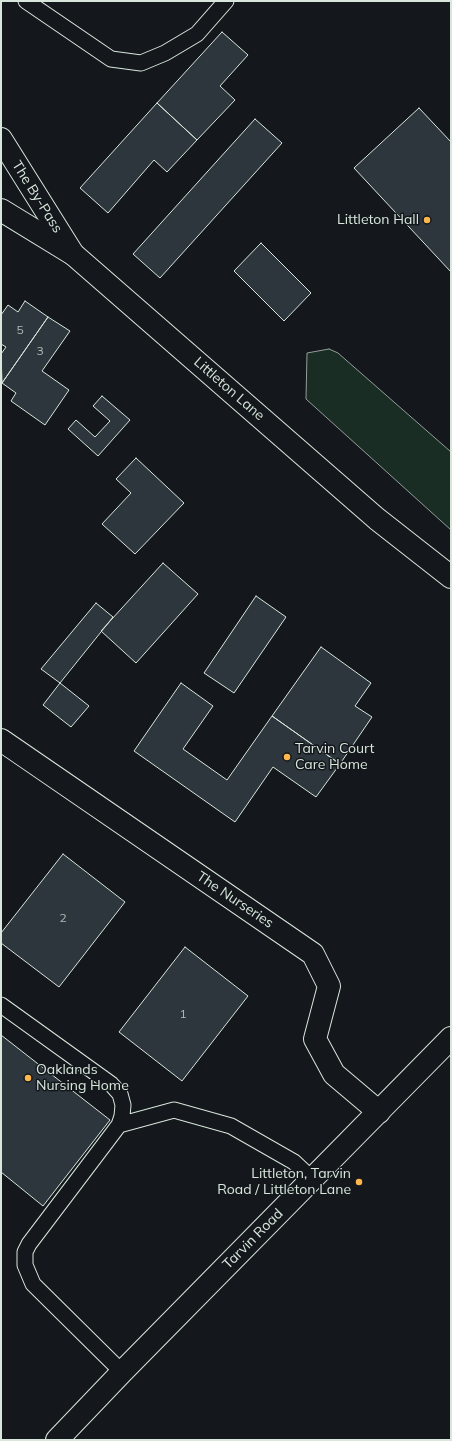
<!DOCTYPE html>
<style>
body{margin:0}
#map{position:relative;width:452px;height:1441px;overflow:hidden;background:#14181c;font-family:Mulish,sans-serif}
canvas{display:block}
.frame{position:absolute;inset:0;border:2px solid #d8e6dc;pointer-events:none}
</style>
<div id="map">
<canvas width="452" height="1441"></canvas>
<div class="frame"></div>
</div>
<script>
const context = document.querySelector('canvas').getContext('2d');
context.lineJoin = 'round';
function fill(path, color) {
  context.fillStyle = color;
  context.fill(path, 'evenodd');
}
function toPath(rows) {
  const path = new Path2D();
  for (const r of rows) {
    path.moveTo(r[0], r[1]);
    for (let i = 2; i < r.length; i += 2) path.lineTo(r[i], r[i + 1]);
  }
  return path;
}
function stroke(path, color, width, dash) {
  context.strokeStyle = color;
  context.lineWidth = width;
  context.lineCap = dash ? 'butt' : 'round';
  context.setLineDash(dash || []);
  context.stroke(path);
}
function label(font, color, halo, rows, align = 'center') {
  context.font = font + ' Mulish,sans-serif';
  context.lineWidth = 3;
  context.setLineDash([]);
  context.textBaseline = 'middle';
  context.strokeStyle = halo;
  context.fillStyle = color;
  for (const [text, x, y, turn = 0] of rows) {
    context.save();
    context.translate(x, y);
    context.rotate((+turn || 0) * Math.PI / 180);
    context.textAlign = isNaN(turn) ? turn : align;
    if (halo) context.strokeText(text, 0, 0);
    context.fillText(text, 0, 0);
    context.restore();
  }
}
const green = toPath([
 [329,349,338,353,451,452,451,530,306,399,307,353,329,349]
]);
fill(green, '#1a2d24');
stroke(green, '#939e99', 1);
const building = toPath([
 [222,32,248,55,220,86,235,100,197,140,157,103,222,32],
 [157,103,197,140,167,172,154,160,108,213,80,188,157,103],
 [419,108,451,142,451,272,354,168,419,108],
 [255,119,282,143,160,278,133,254,255,119],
 [261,243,311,293,284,321,234,271,261,243],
 [25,301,48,317,2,383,1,354,6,347,1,344,1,315,8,305,18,312,25,301],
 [48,317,70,331,42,371,69,390,45,425,11,401,16,393,2,383,48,317],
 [102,396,130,420,98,456,68,429,76,420,95,437,110,421,93,406,102,396],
 [136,458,184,503,135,554,102,524,131,493,116,479,136,458],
 [163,563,198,594,136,663,101,631,163,563],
 [256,596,286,617,234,693,204,673,256,596],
 [96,603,113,617,60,683,41,669,96,603],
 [321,647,371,683,355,706,372,717,340,764,272,716,321,647],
 [60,683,89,706,71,727,43,705,60,683],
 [181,683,213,706,183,749,227,780,272,716,340,764,316,797,273,767,235,822,134,751,181,683],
 [63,854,125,902,59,987,1,943,1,933,63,854],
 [185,947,248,996,182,1081,119,1032,185,947],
 [1,1035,110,1120,43,1206,1,1172,1,1035]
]);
fill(building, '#2c363c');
stroke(building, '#d8e6dc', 1);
const service = toPath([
 [26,1,111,59,141,63,165,53,197,34,226,1],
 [1,1005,111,1084,120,1094,123,1105,122,1116,119,1125,29,1244,25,1252,25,1265,33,1284,122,1372],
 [119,1125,174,1110,231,1126,294,1162,312,1179]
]);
const minor = toPath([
 [1,210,73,254],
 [1,740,313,954,329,986,315,1039,334,1074,379,1112]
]);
const tertiary = toPath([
 [1,139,73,254,377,519,451,577]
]);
const trunk = toPath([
 [57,1440,122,1372,451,1038]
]);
stroke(service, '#d8e6dc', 17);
stroke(minor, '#d8e6dc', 24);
stroke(tertiary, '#d8e6dc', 24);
stroke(trunk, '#d8e6dc', 24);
stroke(service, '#14181c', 15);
stroke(minor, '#14181c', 22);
stroke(tertiary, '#14181c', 22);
stroke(trunk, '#14181c', 22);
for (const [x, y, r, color] of [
 [427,220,4,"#ffb74d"],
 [287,757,4,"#ffb74d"],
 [28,1078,4,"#ffb74d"],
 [359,1182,4,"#ffb74d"]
]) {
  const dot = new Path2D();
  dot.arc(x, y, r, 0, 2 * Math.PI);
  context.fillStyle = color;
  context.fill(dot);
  stroke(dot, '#14181c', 1.5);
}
label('12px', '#adbab4', null, [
 ["5",20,330],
 ["3",40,351],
 ["2",63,918],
 ["1",183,1014]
]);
label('14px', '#d8e6dc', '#14181c', [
 ["The By-Pass",37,197,58],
 ["Littleton Lane",229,389,41],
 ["The Nurseries",235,900,34],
 ["Tarvin Road",253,1239,-45]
]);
label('14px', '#d8e6dc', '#14181c', [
 ["Littleton Hall",419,220],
 ["Tarvin Court",295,749,"left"],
 ["Care Home",295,765,"left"],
 ["Oaklands",36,1070,"left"],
 ["Nursing Home",36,1086,"left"],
 ["Littleton, Tarvin",351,1174],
 ["Road / Littleton Lane",351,1190]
], 'right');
</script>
